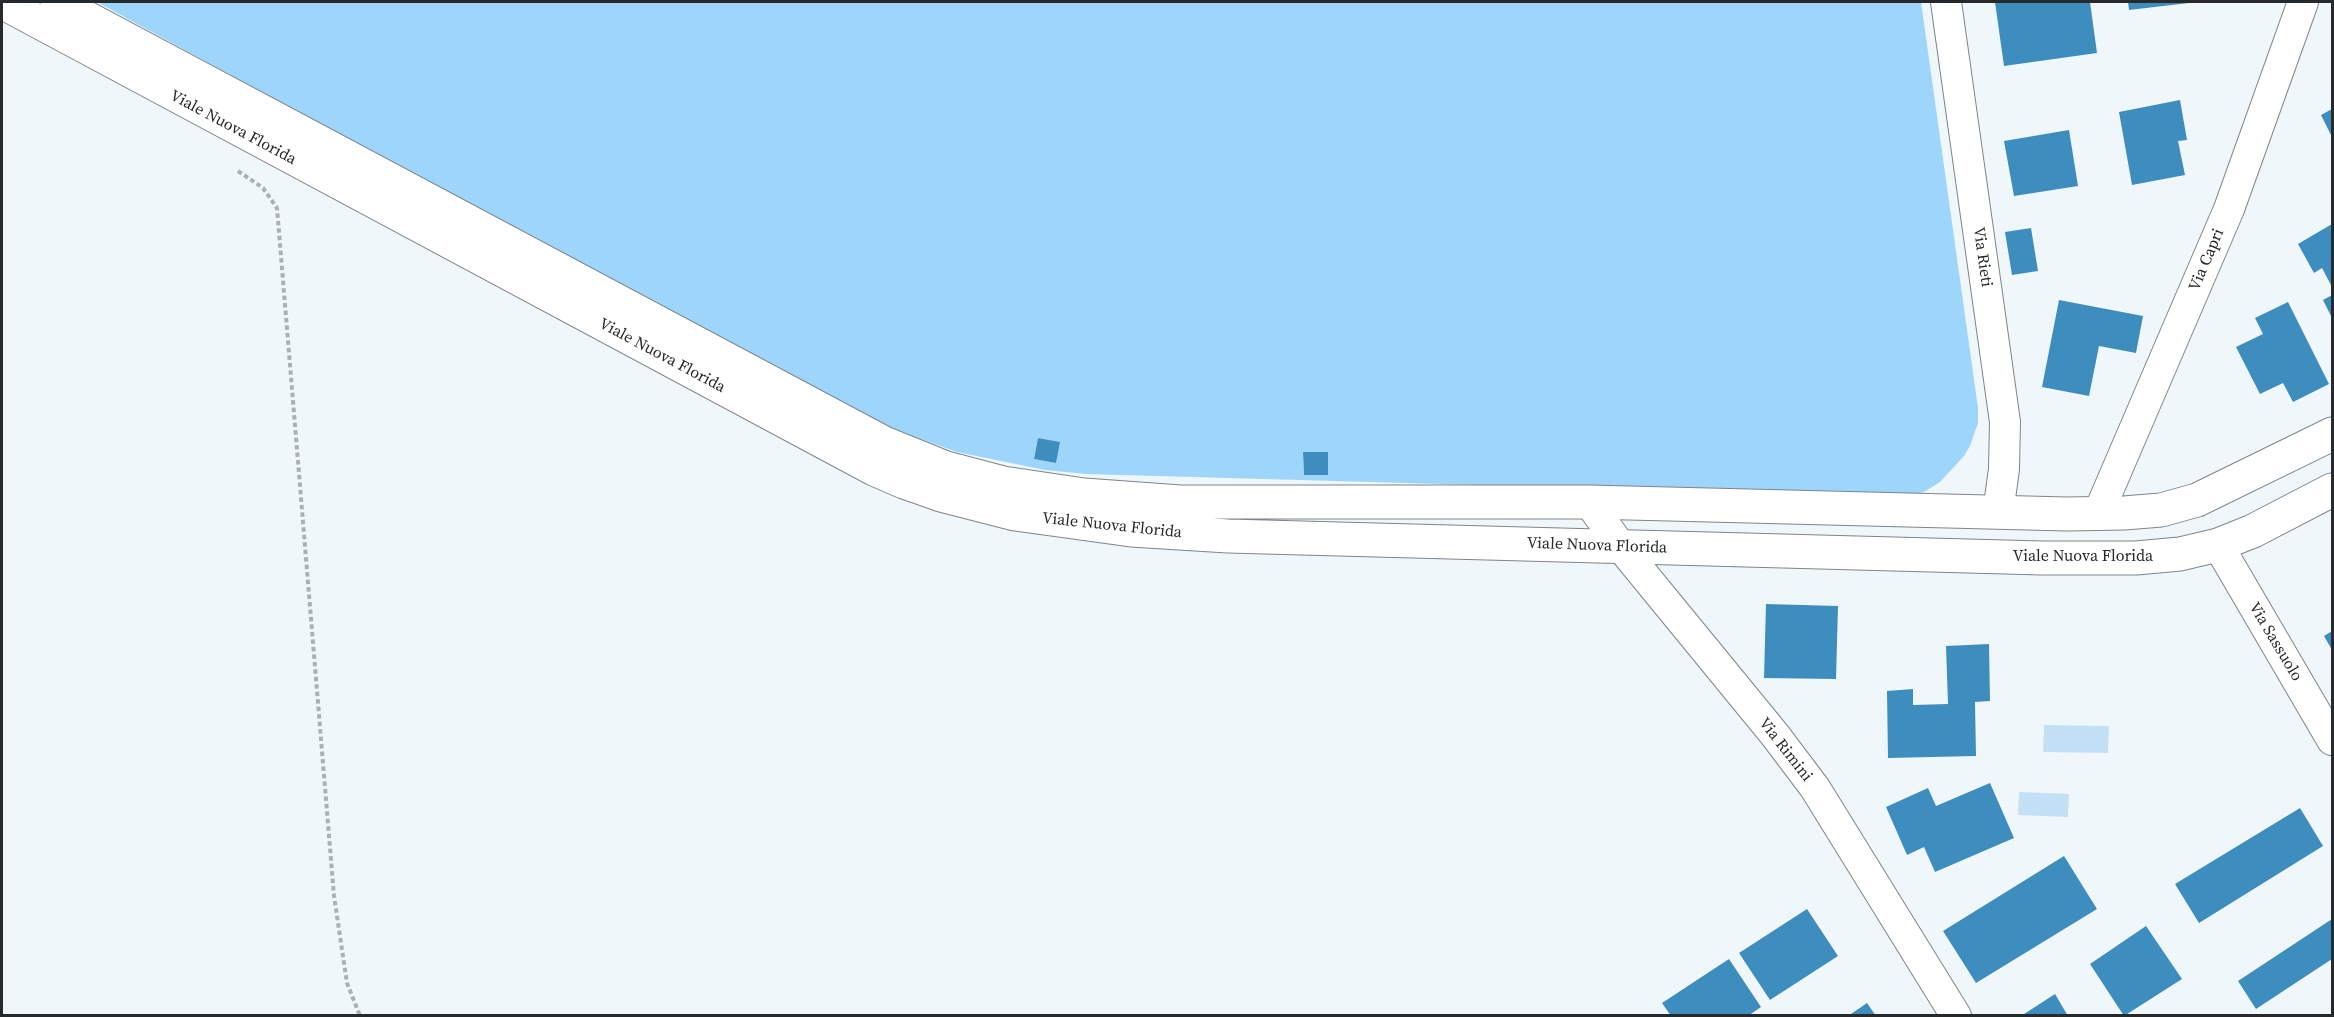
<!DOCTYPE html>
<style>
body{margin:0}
#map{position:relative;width:2334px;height:1017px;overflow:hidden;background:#f0f7fb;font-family:"Source Serif 4",serif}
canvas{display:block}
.frame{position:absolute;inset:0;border:3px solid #272a2c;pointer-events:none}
</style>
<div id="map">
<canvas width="2334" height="1017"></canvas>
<div class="frame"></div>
</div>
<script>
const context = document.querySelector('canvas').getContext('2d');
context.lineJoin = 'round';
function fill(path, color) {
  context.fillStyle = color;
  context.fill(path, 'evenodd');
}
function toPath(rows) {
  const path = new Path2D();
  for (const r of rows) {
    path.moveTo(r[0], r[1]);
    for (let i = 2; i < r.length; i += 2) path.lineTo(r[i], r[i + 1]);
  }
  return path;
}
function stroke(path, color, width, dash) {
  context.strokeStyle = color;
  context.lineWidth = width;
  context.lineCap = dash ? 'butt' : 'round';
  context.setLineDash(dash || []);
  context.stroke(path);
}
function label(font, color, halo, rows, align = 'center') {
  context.font = font + ' "Source Serif 4",serif';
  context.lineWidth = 4.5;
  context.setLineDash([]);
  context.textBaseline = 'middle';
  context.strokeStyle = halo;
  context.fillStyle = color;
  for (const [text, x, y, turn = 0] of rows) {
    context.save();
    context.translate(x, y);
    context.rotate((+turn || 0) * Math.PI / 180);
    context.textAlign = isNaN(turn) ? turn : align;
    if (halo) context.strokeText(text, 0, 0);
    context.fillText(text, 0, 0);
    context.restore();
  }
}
fill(toPath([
 [97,2,1921,2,1978,408,1978,423,1970,446,1964,456,1940,482,1924,492,1903,497,1086,474,1045,470,957,452,885,426,513,229],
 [1038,438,1059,442,1056,463,1034,459],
 [1328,452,1328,475,1304,475,1303,453]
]), '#9ed5fb');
fill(toPath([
 [2044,725,2109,726,2108,753,2043,752],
 [2019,792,2069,794,2068,817,2018,815]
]), '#c3e1f6');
fill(toPath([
 [1995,2,2090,2,2097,53,2004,66],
 [2128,2,2188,2,2189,3,2129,10],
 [2180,100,2187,140,2178,141,2185,175,2132,185,2119,112],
 [2332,109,2332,137,2321,115],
 [2069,130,2078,186,2014,196,2004,141],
 [2332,224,2332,287,2322,268,2314,273,2298,244],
 [2031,228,2038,271,2012,275,2005,232],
 [2332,295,2332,318,2323,300],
 [2059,300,2143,316,2136,353,2099,346,2089,396,2042,387],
 [2288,302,2329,384,2293,402,2283,383,2260,394,2236,347,2263,334,2255,318],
 [1038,438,1060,442,1056,463,1034,459],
 [1303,452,1328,452,1328,475,1304,475],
 [1766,604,1838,606,1836,679,1764,678],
 [2332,631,2332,650,2324,636],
 [1989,644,1990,701,1975,702,1976,756,1888,758,1887,691,1913,689,1913,705,1948,704,1946,646],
 [1990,783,2014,838,1935,872,1924,847,1907,855,1886,807,1928,788,1936,806],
 [2300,808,2323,846,2199,923,2175,884],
 [2064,856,2097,909,1976,983,1943,931],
 [1807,909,1838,956,1770,1000,1739,953],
 [2332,919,2332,959,2256,1009,2238,981],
 [2146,926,2182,979,2124,1016,2090,964],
 [1729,959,1761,1007,1748,1016,1671,1016,1662,1003],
 [2055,994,2068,1016,2021,1016],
 [1867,1003,1876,1016,1848,1016]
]), '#3d8dbe');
const street = toPath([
 [1946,2,2005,422,2004,469,1998,513],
 [1589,502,1621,547,1775,735,1815,788,1956,1016],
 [2098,514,2229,209,2303,2],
 [2218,545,2332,740]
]);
const secondary = toPath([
 [2,2,874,469,904,482,941,495,1015,514,1131,530,1228,536,2042,558,2136,558,2180,554,2218,545,2253,531,2332,490],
 [57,2,884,443,946,468,1003,483,1084,495,1180,502,1589,502,2067,514,2124,513,2161,510,2197,500,2332,434]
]);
stroke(street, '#7f8589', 32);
stroke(secondary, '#7f8589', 35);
stroke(toPath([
 [238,171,263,188,277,208,334,896,347,983,360,1016]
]), '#abb0b3', 4, [4.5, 3]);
stroke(street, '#fff', 30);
stroke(secondary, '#fff', 33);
label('16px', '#272a2c', '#fff', [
 ["Viale Nuova Florida",233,128,28],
 ["Via Rieti",1982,257,82],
 ["Via Capri",2207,260,-67],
 ["Viale Nuova Florida",662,356,28],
 ["Viale Nuova Florida",1112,526,6],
 ["Viale Nuova Florida",1597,546,2],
 ["Viale Nuova Florida",2083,557],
 ["Via Sassuolo",2275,642,59],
 ["Via Rimini",1785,750,52]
]);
</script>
